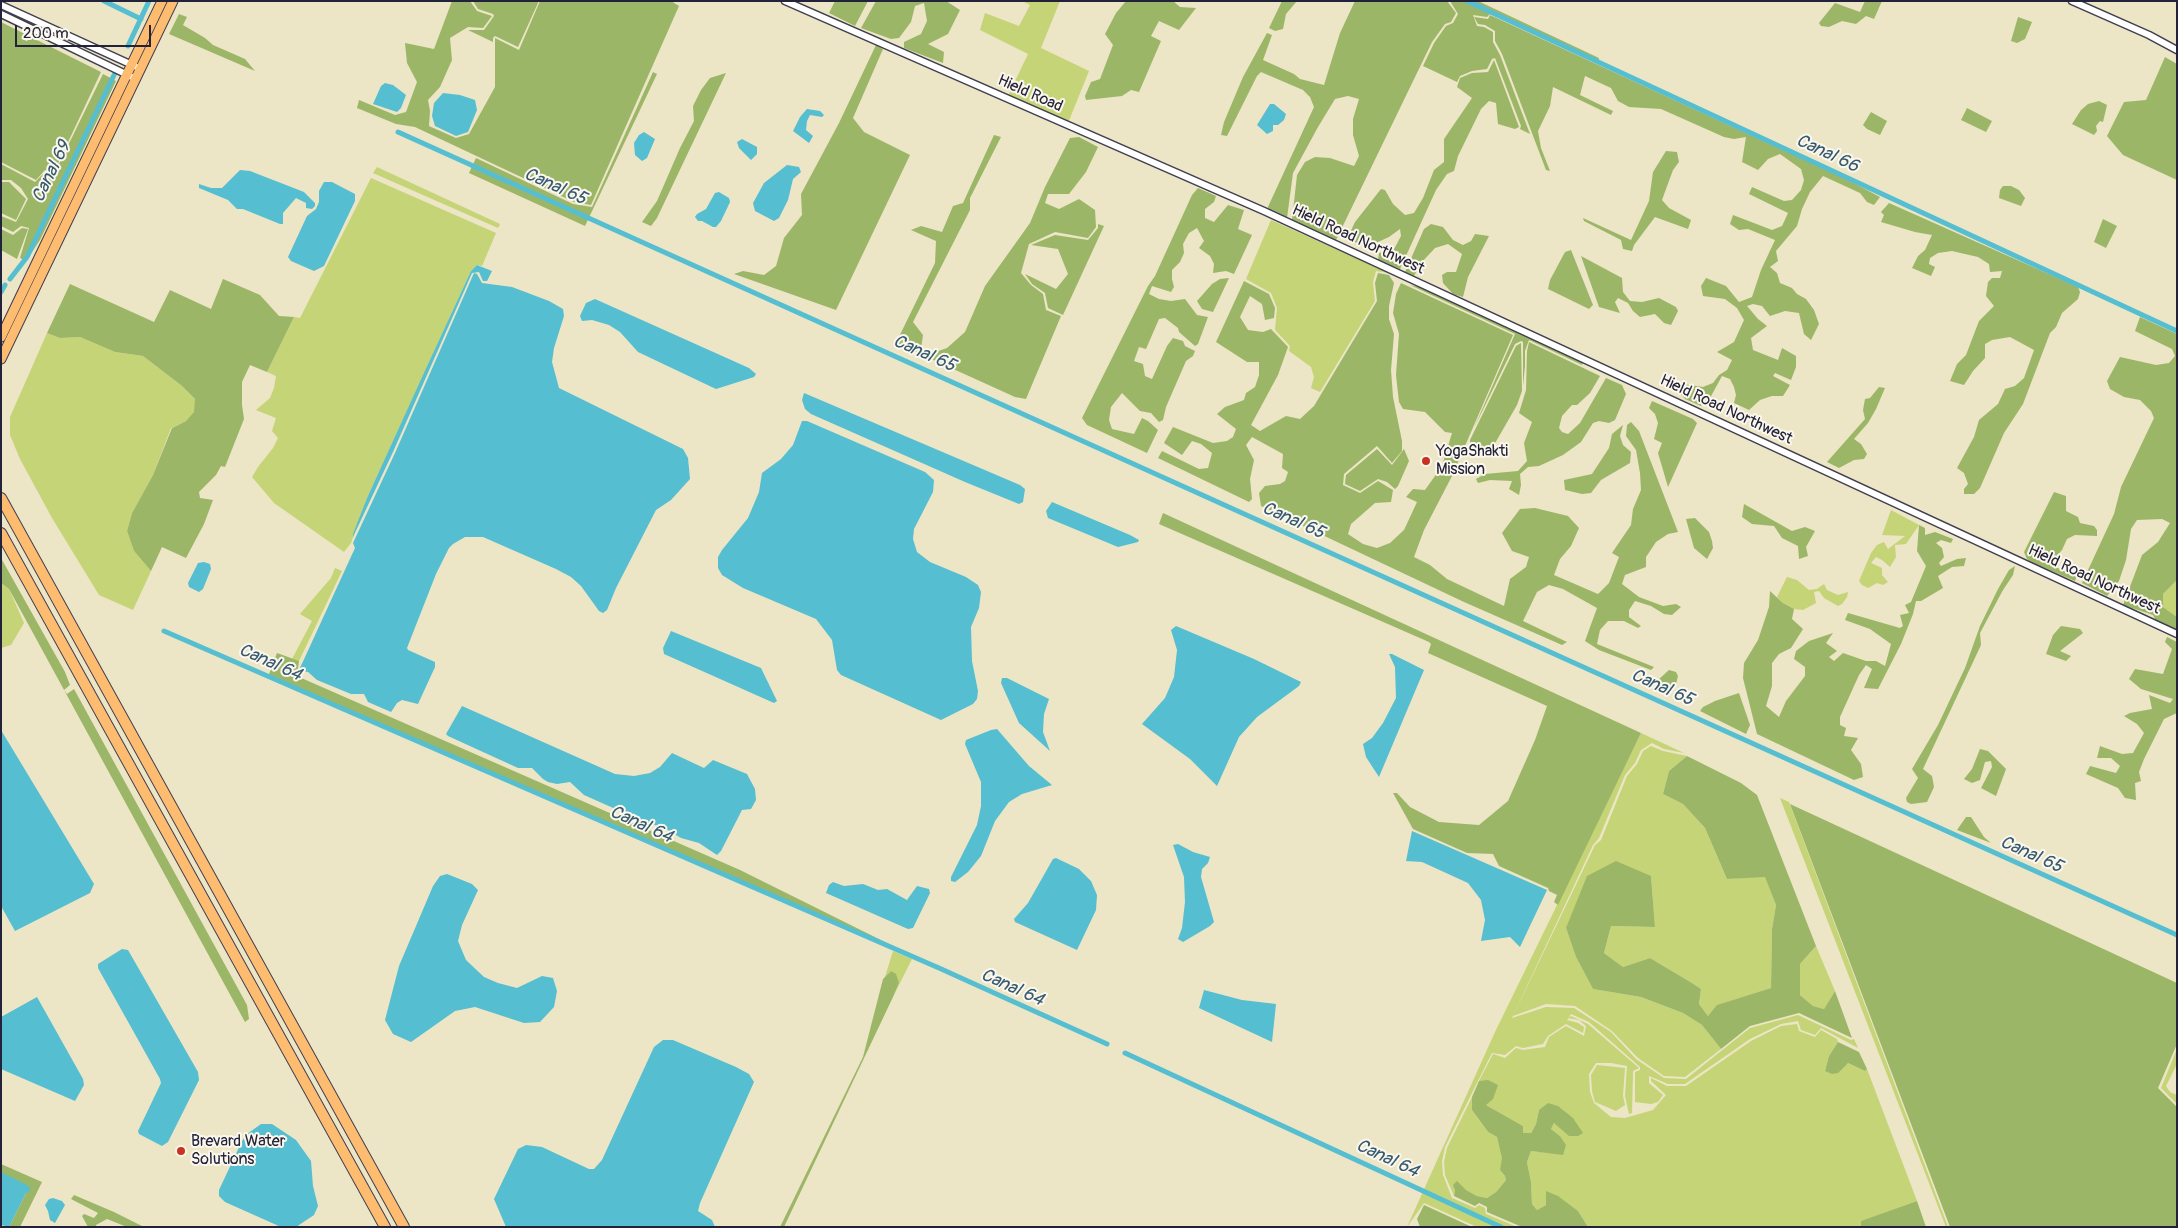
<!DOCTYPE html>
<style>
body{margin:0}
#map{position:relative;width:2178px;height:1228px;overflow:hidden;background:#ece5c6;font-family:Pangolin,sans-serif}
canvas{display:block}
.frame{position:absolute;inset:0;border:2px solid #22223b;pointer-events:none}
.scale{position:absolute;left:15px;top:25px;width:136px;height:22px;box-sizing:border-box;border:2px solid #22223b;border-top:0;padding-left:6px;font-size:15px;line-height:18px;white-space:nowrap;color:#22223b;-webkit-text-stroke:4px #fbf7ec;paint-order:stroke}
</style>
<div id="map">
<canvas width="2178" height="1228"></canvas>
<div class="frame"></div>
<div class="scale">200 m</div>
</div>
<script>
const context = document.querySelector('canvas').getContext('2d');
context.lineJoin = 'round';
function fill(path, color) {
  context.fillStyle = color;
  context.fill(path, 'evenodd');
}
function toPath(rows) {
  const path = new Path2D();
  for (const r of rows) {
    path.moveTo(r[0], r[1]);
    for (let i = 2; i < r.length; i += 2) path.lineTo(r[i], r[i + 1]);
  }
  return path;
}
function stroke(path, color, width, dash) {
  context.strokeStyle = color;
  context.lineWidth = width;
  context.lineCap = dash ? 'butt' : 'round';
  context.setLineDash(dash || []);
  context.stroke(path);
}
function label(font, color, halo, rows, align = 'center') {
  context.font = font + ' Pangolin,sans-serif';
  context.lineWidth = 4;
  context.setLineDash([]);
  context.textBaseline = 'middle';
  context.strokeStyle = halo;
  context.fillStyle = color;
  for (const [text, x, y, turn = 0] of rows) {
    context.save();
    context.translate(x, y);
    context.rotate((+turn || 0) * Math.PI / 180);
    context.textAlign = isNaN(turn) ? turn : align;
    if (halo) context.strokeText(text, 0, 0);
    context.fillText(text, 0, 0);
    context.restore();
  }
}
fill(toPath([
 [1022,1,1060,1,1041,48,1089,71,1068,123,1008,96,1028,54,980,30,985,13,1019,26,1030,5],
 [377,167,500,224,498,228,373,173],
 [371,178,496,233,482,266,477,265,471,271,367,498,351,543,344,552,274,503,252,477,258,467,273,448,278,438,272,431,276,418,256,410,270,398,274,388,276,376,267,372,294,317,300,318],
 [1271,220,1389,273,1376,271,1373,282,1375,301,1320,392,1311,388,1314,377,1311,367,1289,351,1290,346,1275,330,1277,308,1271,293,1246,279],
 [47,333,60,338,80,337,115,352,143,356,182,386,195,399,195,412,186,421,171,428,153,475,132,513,127,531,134,551,151,571,133,610,99,595,52,518,20,459,10,435,10,417],
 [1891,510,1919,525,1906,544,1895,545,1896,557,1890,567,1882,560,1876,557,1871,563,1882,568,1882,575,1888,582,1883,585,1877,583,1868,588,1862,585,1859,581,1871,553,1877,545,1884,542,1888,549,1905,536,1882,535],
 [335,568,342,571,299,661,292,659,312,621,300,614,331,578],
 [1787,577,1797,580,1809,590,1817,589,1824,584,1827,590,1838,595,1848,592,1847,597,1842,604,1838,606,1824,598,1819,591,1814,592,1816,603,1803,610,1794,609,1783,603,1777,597],
 [2177,580,2177,617,2163,607,2163,594],
 [1,583,9,589,24,623,11,645,1,648],
 [1641,733,1684,753,1664,749,1652,743,1641,750,1635,763,1625,775,1599,838,1593,845,1512,1018,1546,1007,1574,1008,1611,1032,1636,1059,1664,1078,1686,1079,1750,1028,1798,1015,1851,1040,1854,1039,1858,1048,1821,1028,1815,1035,1801,1030,1798,1021,1781,1024,1750,1039,1685,1084,1668,1084,1649,1076,1649,1083,1663,1095,1658,1102,1651,1104,1635,1102,1635,1072,1640,1070,1640,1067,1589,1022,1571,1014,1567,1020,1578,1023,1584,1027,1583,1033,1566,1024,1548,1036,1543,1044,1523,1048,1516,1046,1505,1055,1492,1053,1445,1147,1442,1161,1443,1175,1452,1198,1475,1208,1479,1205,1485,1208,1486,1214,1517,1227,1477,1227,1424,1203,1407,1227,1495,1032],
 [1651,746,1663,751,1687,756,1669,771,1663,794,1683,804,1705,828,1727,879,1765,876,1776,905,1772,929,1771,988,1718,1005,1708,1016,1699,1004,1701,989,1692,983,1650,958,1623,967,1604,953,1611,926,1655,927,1651,876,1566,928,1576,957,1593,989,1641,997,1683,1013,1702,1025,1721,1049,1685,1077,1664,1076,1638,1058,1612,1031,1575,1006,1546,1004,1513,1016,1595,845,1601,840,1627,776,1637,764,1643,751],
 [1780,798,1789,802,1948,1227,1946,1227],
 [1816,946,1835,991,1824,1009,1813,1006,1800,995,1800,964],
 [893,951,912,959,893,997,899,983,891,971,885,977],
 [1571,1016,1588,1024,1639,1068,1633,1071,1632,1113,1629,1114,1625,1096,1627,1066,1611,1063,1596,1063,1589,1074,1590,1092,1594,1103,1611,1117,1625,1118,1653,1110,1666,1095,1651,1081,1651,1078,1667,1086,1686,1086,1751,1041,1781,1026,1797,1024,1799,1031,1815,1037,1821,1030,1837,1039,1838,1042,1829,1056,1825,1071,1848,1063,1865,1071,1867,1069,1917,1201,1862,1221,1861,1227,1588,1227,1578,1211,1547,1192,1546,1205,1537,1210,1532,1204,1531,1182,1527,1162,1531,1151,1563,1154,1560,1136,1551,1129,1554,1123,1569,1136,1539,1110,1536,1124,1530,1134,1523,1133,1523,1126,1486,1105,1479,1081,1493,1054,1505,1058,1516,1048,1523,1050,1545,1047,1549,1037,1566,1026,1584,1036,1586,1026,1579,1020,1568,1018],
 [2177,1049,2177,1064,2166,1086,2170,1092,2177,1095,2177,1104,2161,1088],
 [1597,1065,1625,1068,1623,1096,1625,1105,1616,1111,1595,1102,1592,1091,1591,1075],
 [1472,1097,1472,1110,1479,1120,1488,1132,1497,1137,1503,1158,1500,1170,1505,1176,1506,1180,1496,1192,1487,1198,1477,1196,1466,1190,1455,1190,1454,1196,1445,1175,1444,1162,1447,1148]
]), '#c5d476');
fill(toPath([
 [452,1,470,1,477,11,492,16,483,28,468,27,450,38,452,60,440,87,428,100,430,111,429,126,456,138,469,134,495,87,495,38,519,50,540,1,671,1,679,6,591,205,574,202,415,127,396,124,357,108,359,100,395,115,406,112,417,82,407,63,405,43,434,49],
 [473,1,538,1,538,3,518,47,495,36,493,38,493,42,468,30,484,30,494,16,493,14,478,9],
 [835,1,868,1,855,26,829,13],
 [876,1,946,1,960,10,948,34,928,44,944,52,943,63,904,48,904,42,921,34,927,21,924,3,915,6,911,22,899,38,891,39,861,28],
 [1126,1,1173,1,1180,7,1196,8,1179,30,1159,21,1151,36,1161,41,1139,92,1131,90,1122,96,1086,100,1085,96,1091,82,1100,79,1113,45,1105,34,1116,13],
 [1282,1,1297,1,1286,14,1283,29,1275,31,1269,28],
 [1355,1,1447,1,1456,13,1451,22,1445,24,1432,42,1336,240,1292,220,1297,175,1305,162,1315,157,1330,158,1354,166,1359,156,1353,135,1353,119,1359,99,1348,96,1335,99,1318,127,1293,173,1287,218,1267,209,1314,107,1310,97,1303,90,1261,72,1257,76,1227,136,1221,135,1224,122,1243,77,1267,33,1272,35,1263,60,1294,74,1300,79,1324,85,1340,33],
 [1450,1,1478,1,1599,58,1598,63,1491,13,1487,17,1473,15,1477,26,1484,27,1493,32,1493,42,1500,55,1530,134,1520,129,1521,126,1495,58,1492,59,1487,69,1472,71,1460,76,1457,82,1423,66,1434,43,1446,26,1453,23,1458,14],
 [1865,1,1882,1,1874,19,1866,16,1856,24,1842,21,1829,27,1821,26,1819,23,1835,3,1860,12],
 [179,14,187,17,183,25,205,38,213,45,245,59,255,71,169,34],
 [1490,15,1850,181,1880,197,1874,205,1867,202,1860,193,1823,176,1810,192,1802,209,1797,226,1776,251,1778,261,1770,267,1777,273,1780,283,1792,288,1797,294,1806,299,1814,310,1819,324,1811,340,1804,334,1799,313,1785,311,1770,316,1762,306,1753,304,1747,306,1758,319,1767,326,1751,338,1753,350,1778,360,1782,348,1796,356,1796,367,1791,380,1775,373,1773,376,1790,385,1783,396,1772,396,1760,400,1749,410,1734,403,1736,395,1734,387,1730,379,1722,376,1710,398,1701,406,1685,399,1679,392,1683,384,1703,387,1713,383,1719,375,1727,370,1732,360,1717,352,1734,342,1744,320,1737,308,1725,299,1703,296,1701,286,1706,278,1726,286,1739,302,1752,297,1761,270,1775,240,1748,229,1739,230,1730,224,1733,215,1772,230,1782,226,1788,213,1749,194,1752,187,1784,201,1792,200,1801,190,1804,180,1801,169,1780,154,1768,159,1758,170,1742,162,1746,137,1734,139,1724,137,1661,109,1629,107,1618,101,1611,88,1585,76,1580,95,1613,111,1611,115,1553,87,1550,106,1538,131,1541,148,1550,171,1546,170,1502,54,1495,41,1495,31,1485,25,1478,24,1474,17,1488,19],
 [2018,17,2032,22,2025,39,2017,43,2011,41],
 [1,22,101,72,54,172,45,170,36,180,1,162],
 [876,45,883,49,853,118,864,132,910,155,836,310,734,274,743,271,764,275,776,266,784,238,802,215,801,194,839,123],
 [2165,57,2177,64,2177,180,2123,155,2107,136,2124,102,2146,100],
 [1494,60,1519,127,1515,129,1498,124,1496,103,1489,101,1481,109,1458,156,1454,171,1447,174,1436,190,1400,269,1378,260,1379,253,1393,251,1401,236,1400,229,1389,237,1367,247,1347,239,1355,222,1381,189,1385,190,1393,204,1405,215,1414,213,1423,198,1434,170,1444,162,1444,139,1472,98,1457,87,1460,78,1472,73,1488,72],
 [653,72,657,74,585,226,469,173,476,158,573,204,592,207],
 [726,73,657,218,651,226,642,222,657,201,680,148,694,121,693,106,701,90,710,78],
 [103,74,116,81,40,240,26,261,20,258,29,228,21,226,13,232,1,226,1,216,16,222,28,199,21,188,11,180,1,180,1,164,35,182,45,172,54,174],
 [2099,101,2107,105,2103,122,2100,121,2096,126,2097,131,2094,135,2072,124,2081,110,2088,104],
 [1967,108,1992,121,1986,132,1961,120],
 [1871,112,1887,121,1880,135,1867,129,1863,125],
 [994,135,1001,137,970,198,970,210,913,322,923,335,921,349,930,354,947,348,965,332,985,286,1030,223,1045,187,1070,138,1079,137,1098,147,1086,172,1069,194,1048,194,1045,203,1059,209,1079,199,1095,210,1096,227,1088,238,1055,232,1029,244,1021,273,1031,285,1043,294,1046,310,1061,316,1026,399,1015,397,896,343,935,263,936,241,911,230,921,226,942,232,953,206,963,203],
 [1666,151,1677,152,1679,162,1673,170,1662,200,1669,208,1691,220,1688,229,1655,217,1634,245,1632,251,1623,249,1621,240,1584,221,1583,218,1631,240,1649,201,1653,172],
 [1,182,9,182,26,199,16,220,1,213],
 [2003,186,2011,186,2019,190,2025,198,2021,206,1999,198,2000,190],
 [1198,188,1216,196,1214,202,1205,209,1205,218,1214,222,1228,205,1244,210,1238,229,1252,235,1234,274,1226,271,1213,273,1214,264,1210,256,1199,248,1204,241,1197,228,1189,233,1183,244,1184,253,1180,262,1172,270,1172,279,1174,287,1171,292,1152,286,1149,294,1159,299,1171,301,1185,299,1197,315,1208,317,1198,344,1195,346,1179,332,1178,328,1165,318,1159,319,1146,349,1139,347,1134,361,1143,364,1145,376,1152,379,1167,346,1173,338,1183,341,1185,346,1195,351,1193,356,1186,361,1166,407,1163,420,1159,422,1151,413,1140,411,1122,393,1111,407,1109,420,1112,429,1134,434,1142,418,1148,421,1158,430,1147,453,1087,425,1082,418,1148,286,1155,276,1192,195],
 [1889,203,2078,287,2080,292,2078,299,2062,313,2056,327,2050,333,2023,404,2004,433,1980,488,1974,494,1964,494,1964,489,1968,484,1964,473,1957,468,1974,437,1979,420,1998,404,2005,389,2015,386,2024,378,2034,350,2010,337,1992,340,1985,344,1985,358,1973,371,1964,385,1950,381,1957,364,1966,355,1979,321,1994,306,1986,296,1988,282,1992,278,2000,278,2002,271,1990,272,1989,264,1978,257,1952,251,1938,253,1930,258,1929,264,1935,267,1931,276,1912,268,1918,256,1925,250,1932,235,1915,232,1881,222,1884,215,1881,212],
 [2103,219,2117,226,2106,248,2094,242],
 [1098,224,1104,226,1063,315,1048,308,1045,293,1032,284,1025,274,1056,289,1068,274,1058,249,1031,245,1055,235,1088,240,1098,228],
 [1431,224,1443,227,1453,240,1463,245,1471,241,1475,234,1489,236,1468,277,1463,297,1453,294,1443,283,1442,275,1447,272,1456,272,1462,254,1448,244,1435,248,1422,262,1414,276,1405,272,1424,229],
 [22,228,28,229,17,259,1,250,1,229,13,235],
 [1571,250,1593,305,1589,309,1548,289,1550,280,1565,252],
 [1581,256,1622,278,1623,292,1630,301,1642,302,1659,298,1676,307,1678,311,1671,325,1664,323,1655,314,1640,317,1633,311,1628,303,1618,298,1615,302,1620,313,1599,307],
 [1378,273,1389,275,1394,283,1389,306,1389,319,1394,334,1391,370,1393,397,1402,441,1402,451,1392,463,1377,446,1344,474,1343,485,1360,493,1378,481,1393,490,1391,502,1375,503,1351,524,1348,534,1363,544,1377,548,1390,543,1404,530,1417,502,1406,497,1413,489,1425,490,1442,466,1452,433,1445,432,1425,412,1403,409,1399,402,1396,375,1399,334,1393,313,1396,294,1401,283,1513,335,1452,476,1424,530,1414,557,1430,565,1447,579,1504,606,1510,579,1526,567,1529,557,1512,551,1502,533,1520,509,1535,508,1568,516,1579,528,1571,546,1560,559,1554,575,1598,594,1609,583,1619,557,1612,553,1631,525,1633,509,1641,490,1640,473,1636,450,1626,436,1627,425,1631,422,1639,431,1678,532,1668,534,1656,542,1646,557,1646,567,1625,575,1622,584,1639,597,1663,606,1676,604,1681,607,1672,615,1664,614,1651,606,1635,601,1629,610,1629,617,1641,626,1638,628,1624,621,1608,621,1600,630,1597,644,1654,667,1651,670,1599,650,1585,641,1597,608,1563,589,1549,585,1537,592,1523,621,1567,642,1562,645,1464,602,1261,506,1259,493,1265,486,1280,484,1285,481,1288,472,1282,468,1283,454,1252,437,1246,445,1254,460,1250,479,1252,499,1249,502,1158,458,1162,451,1199,469,1208,468,1212,453,1201,444,1192,441,1182,455,1164,443,1173,427,1213,443,1227,441,1233,437,1236,429,1217,414,1225,407,1244,400,1246,393,1255,387,1259,375,1259,362,1247,362,1216,342,1244,281,1269,294,1275,308,1274,318,1265,320,1262,304,1250,296,1240,317,1248,330,1263,332,1271,329,1288,347,1278,375,1251,425,1260,431,1286,416,1300,419,1314,406,1377,301,1375,283],
 [1229,278,1213,312,1202,309,1197,301,1212,284,1220,279],
 [223,279,260,295,279,316,294,317,267,372,250,365,242,382,242,405,244,419,225,467,221,466,216,475,199,492,200,498,213,500,204,524,186,558,162,547,151,571,134,551,127,531,132,513,153,475,172,428,186,421,194,412,195,399,182,386,143,356,115,352,80,337,60,338,47,333,70,284,154,322,170,290,211,309],
 [1410,285,1423,288,1583,362,1582,365,1529,340,1525,351,1525,366,1523,386,1523,342,1521,341,1515,344,1474,428,1515,334],
 [2140,317,2177,334,2177,580,2163,594,2163,607,2177,617,2177,630,2156,621,2153,615,2123,605,2142,555,2158,542,2170,523,2162,519,2137,520,2131,529,2126,560,2119,581,2107,596,2082,583,2114,514,2121,487,2154,418,2151,411,2140,400,2124,397,2110,389,2107,381,2120,357,2156,365,2169,363,2175,356,2172,349,2135,331],
 [1529,342,1600,376,1590,393,1577,405,1572,405,1562,416,1559,428,1562,432,1568,434,1580,423,1606,378,1622,385,1626,394,1615,420,1609,423,1599,421,1593,423,1581,442,1563,455,1539,466,1528,467,1520,474,1521,485,1519,495,1509,489,1512,481,1490,480,1478,483,1476,479,1485,474,1518,471,1527,461,1524,443,1532,422,1519,413,1526,390,1527,351],
 [1521,343,1522,391,1517,405,1494,445,1485,448,1470,449,1470,440,1516,346],
 [1879,387,1885,388,1876,409,1868,423,1854,439,1861,444,1867,454,1864,459,1854,460,1839,468,1827,462,1865,419,1863,410,1865,399,1870,398],
 [1652,401,1693,419,1697,423,1668,487,1658,453,1662,443,1654,439,1658,423,1655,414,1649,408],
 [1623,425,1620,436,1623,445,1631,452,1630,463,1601,480,1591,493,1582,494,1565,490,1564,480,1592,474,1609,448,1612,434],
 [1377,449,1392,465,1404,449,1409,461,1398,486,1395,489,1387,482,1378,479,1360,491,1345,484,1346,475],
 [2054,492,2066,496,2066,511,2078,517,2080,523,2094,526,2097,530,2097,536,2075,535,2067,539,2062,550,2054,559,2046,560,2048,564,2077,576,2075,581,2031,562,2027,559,2024,552],
 [1744,504,1792,531,1805,527,1815,531,1806,547,1808,556,1799,559,1798,546,1782,538,1774,526,1752,524,1742,517],
 [1163,513,1641,733,1558,905,1554,902,1557,895,1549,891,1548,888,1499,866,1493,854,1467,853,1413,829,1393,793,1397,793,1410,807,1439,822,1479,825,1508,801,1535,740,1547,706,1428,653,1431,644,1429,642,1159,524],
 [1695,518,1709,532,1712,541,1713,548,1707,559,1694,548,1686,519],
 [1919,525,1925,528,1925,535,1935,532,1953,539,1951,543,1941,540,1936,543,1942,548,1944,557,1939,563,1941,566,1957,559,1966,558,1964,566,1952,567,1938,576,1943,588,1921,601,1916,601,1913,614,1901,644,1878,689,1864,688,1872,669,1866,665,1859,675,1840,717,1840,725,1846,728,1844,736,1858,738,1851,750,1861,764,1863,777,1854,780,1757,734,1743,678,1744,663,1758,640,1769,607,1770,591,1783,603,1794,609,1792,619,1803,629,1791,648,1779,654,1772,663,1772,686,1766,706,1779,717,1786,701,1805,676,1805,667,1794,659,1796,651,1809,641,1833,633,1826,643,1837,651,1829,657,1834,661,1843,653,1866,661,1876,661,1885,666,1891,644,1870,629,1845,620,1848,613,1900,628,1903,626,1900,615,1909,613,1905,605,1911,602,1926,566,1917,551],
 [1,558,65,672,70,685,64,690,67,694,74,689,247,1005,249,1019,245,1022,9,589,1,583],
 [2015,566,2013,575,2003,590,1980,633,1981,645,1923,769,1932,776,1934,787,1927,802,1911,804,1907,802,1906,798,1918,778,1912,769,1938,725,1965,668,1980,626,1998,589,2009,570],
 [2061,626,2080,629,2083,633,2060,651,2071,656,2066,661,2046,654,2053,635],
 [2167,637,2177,642,2177,713,2164,719,2144,759,2139,772,2141,781,2135,783,2136,800,2125,798,2118,788,2086,774,2090,766,2116,773,2120,766,2111,758,2097,758,2100,746,2122,754,2133,753,2144,733,2137,724,2124,716,2130,713,2152,709,2149,695,2170,703,2173,699,2141,689,2129,679,2135,669,2163,674,2172,649,2165,642],
 [277,653,299,661,298,668,299,677,740,870,899,949,900,953,737,879,268,677],
 [1669,670,1676,672,1678,676,1676,684,1663,690,1657,688,1658,680],
 [1739,693,1750,725,1746,734,1700,711,1703,707,1715,701],
 [1980,749,1988,751,2006,769,1996,796,1981,788,1992,767,1991,761,1985,762,1980,780,1972,783,1964,779,1972,769],
 [1687,756,1741,783,1757,795,1816,946,1800,964,1800,995,1813,1006,1824,1009,1835,991,1852,1038,1799,1013,1750,1026,1721,1049,1702,1025,1683,1013,1641,997,1593,989,1576,957,1566,928,1587,876,1616,861,1651,876,1655,927,1611,926,1604,953,1623,967,1650,958,1692,983,1701,989,1699,1004,1708,1016,1717,1005,1771,988,1772,929,1776,905,1765,877,1727,879,1705,828,1683,804,1663,794,1669,771],
 [1790,804,2177,983,2177,1044,2158,1088,2177,1107,2177,1227,1950,1227],
 [1966,817,1971,817,1984,837,1991,843,1957,830],
 [891,971,896,974,899,983,893,997,784,1227,780,1227,863,1057,883,979],
 [1838,1042,1859,1052,1867,1069,1865,1071,1848,1063,1838,1073,1832,1074,1825,1071,1829,1056],
 [1488,1080,1498,1085,1493,1099,1486,1105,1523,1126,1523,1133,1531,1133,1536,1124,1539,1110,1548,1103,1558,1106,1573,1118,1583,1133,1578,1136,1569,1136,1554,1123,1551,1129,1560,1136,1566,1145,1563,1155,1531,1151,1527,1162,1531,1182,1532,1204,1537,1210,1546,1205,1546,1191,1558,1196,1578,1211,1588,1227,1522,1227,1487,1212,1487,1207,1479,1203,1475,1206,1454,1196,1455,1190,1453,1185,1457,1181,1466,1190,1477,1196,1487,1198,1496,1192,1506,1180,1505,1176,1500,1170,1502,1158,1497,1137,1488,1132,1472,1110,1472,1097,1479,1081],
 [1,1164,42,1182,20,1227,9,1227,26,1193,1,1172],
 [74,1195,114,1212,144,1227,127,1227,107,1219,96,1225,96,1227,88,1227,82,1216,84,1214,94,1218,98,1213,71,1199],
 [1917,1201,1926,1227,1861,1227,1861,1221],
 [1424,1205,1472,1227,1420,1227,1417,1219]
]), '#9cb667');
fill(toPath([
 [385,83,393,85,406,95,401,108,397,112,373,104,381,86],
 [443,93,460,95,475,100,477,110,468,132,456,136,435,126,432,116,434,103],
 [1270,104,1274,104,1286,114,1284,120,1278,125,1273,125,1273,131,1267,134,1257,125],
 [807,109,820,111,824,115,822,117,810,115,807,121,806,130,813,136,809,143,793,131,800,117],
 [644,132,655,139,647,158,642,161,635,155,634,143,639,135],
 [742,139,757,147,757,154,751,160,739,148,737,142],
 [787,165,799,167,801,172,793,179,788,200,779,218,774,221,755,211,753,203,764,183],
 [240,170,250,171,304,192,315,203,315,206,312,209,306,208,306,203,296,198,283,213,283,224,280,224,243,209,237,209,228,200,199,188,199,184,211,188,222,188],
 [324,182,332,182,355,194,355,201,324,266,314,271,291,261,288,257,307,216,316,209,319,202,319,191],
 [719,192,729,198,730,202,721,221,716,227,713,227,702,221,698,221,695,217,697,214,706,209,715,193],
 [477,265,492,271,487,281,483,281,479,272,472,273,393,452,353,537,353,534,367,498,423,375,471,271],
 [474,273,477,274,482,283,512,287,549,301,563,309,564,316,554,348,552,362,559,388,683,449,688,458,690,479,671,500,656,510,616,588,607,610,603,613,599,611,581,586,571,577,556,569,483,537,465,537,453,544,449,548,436,574,407,648,408,650,435,662,435,667,418,704,402,700,397,703,391,712,368,702,364,694,351,694,317,680,308,672,300,671,300,668,355,548,353,543,395,453],
 [595,299,749,368,756,374,754,377,716,389,638,352,620,332,609,325,592,320,582,321,580,316,586,303],
 [804,393,1020,485,1025,489,1023,502,1019,504,965,482,811,414,805,409,802,400],
 [802,421,807,421,925,472,934,480,933,492,914,529,913,539,917,552,930,562,966,577,978,585,981,592,979,608,971,627,972,661,978,691,977,699,973,704,941,720,841,675,837,670,832,640,816,619,743,588,722,575,718,568,718,557,722,550,748,518,759,492,762,473,781,459,793,445],
 [1052,502,1130,535,1139,540,1138,542,1118,547,1048,518,1046,511],
 [204,562,210,564,211,569,203,589,199,592,189,587,188,583,198,563],
 [1176,626,1254,659,1301,682,1299,686,1257,717,1239,737,1217,786,1190,759,1142,724,1165,698,1174,677,1177,650,1171,630],
 [671,631,761,668,777,701,774,703,664,654,663,648],
 [1389,654,1392,654,1424,670,1379,777,1366,757,1363,744,1372,738,1383,723,1396,698,1395,667],
 [1002,678,1007,678,1049,699,1044,714,1043,732,1050,751,1019,723,1001,683],
 [462,706,615,774,634,776,650,773,660,767,672,753,704,768,713,760,747,774,755,789,756,800,751,809,742,810,721,851,717,855,699,843,681,838,666,829,638,819,584,795,570,782,557,784,548,782,543,779,532,768,518,768,448,736,446,734],
 [997,729,1029,766,1052,785,1022,794,1009,802,995,821,981,856,968,872,955,882,951,881,951,877,977,825,981,806,981,782,965,744,966,740,991,730],
 [1,730,94,884,90,893,15,931,1,906],
 [1412,831,1547,890,1520,947,1510,937,1481,941,1485,920,1481,900,1468,883,1422,862,1406,861],
 [1178,844,1193,852,1210,857,1208,863,1202,869,1201,877,1214,922,1210,926,1183,942,1178,939,1182,928,1185,902,1184,877,1173,845],
 [1056,858,1079,869,1091,881,1097,895,1096,910,1077,950,1015,922,1014,919,1028,903,1053,859],
 [447,874,472,884,478,890,462,925,458,941,466,960,484,977,498,983,517,988,542,976,553,978,557,991,554,1007,540,1022,524,1023,475,1007,455,1011,411,1042,393,1034,385,1020,399,966,433,886,440,876],
 [833,882,844,886,863,884,878,890,887,889,907,900,917,886,929,889,930,893,913,928,908,929,826,893,829,885],
 [122,949,128,950,198,1072,199,1080,168,1142,162,1146,139,1134,138,1131,161,1083,160,1079,98,968,98,964],
 [1204,990,1242,1000,1276,1004,1272,1042,1199,1008],
 [37,997,83,1079,84,1085,75,1101,1,1069,1,1017],
 [663,1040,673,1040,736,1067,749,1074,754,1082,700,1203,698,1211,712,1220,715,1227,506,1227,494,1199,518,1149,526,1145,542,1147,589,1169,594,1169,602,1160,654,1047],
 [261,1124,272,1124,296,1140,311,1161,313,1186,318,1206,314,1215,296,1227,281,1227,225,1202,219,1196,219,1190,242,1141,247,1134],
 [1,1172,27,1185,31,1190,26,1193,9,1227,1,1225],
 [53,1198,62,1201,65,1205,55,1223,50,1220,48,1211,45,1205,49,1199]
]), '#55bed1');
stroke(toPath([
 [104,1,141,19],
 [1467,1,2177,331],
 [128,46,149,1],
 [398,132,2177,935],
 [10,279,27,257,115,73],
 [1,292,5,285],
 [164,631,939,968,1107,1044],
 [1125,1053,1501,1227]
]), '#55bed1', 5);
const minor = toPath([
 [785,1,1264,211,2177,634],
 [2072,1,2149,35,2177,50],
 [1,5,141,69],
 [1,14,136,79]
]);
const major = toPath([
 [1,337,162,1],
 [1,359,173,1]
]);
const highway = toPath([
 [1,498,404,1227],
 [1,533,385,1227]
]);
stroke(minor, '#403f50', 9);
stroke(major, '#403f50', 11);
stroke(highway, '#403f50', 12);
stroke(minor, '#fff', 6);
stroke(major, '#febc70', 9);
stroke(highway, '#febc70', 10);
for (const [x, y, r, color] of [
 [1426,461,5,"#c8321e"],
 [181,1151,5,"#c8321e"]
]) {
  const dot = new Path2D();
  dot.arc(x, y, r, 0, 2 * Math.PI);
  context.fillStyle = color;
  context.fill(dot);
  stroke(dot, '#fbf7ec', 2);
}
label('16px', '#22223b', '#fbf7ec', [
 ["Hield Road",1030,94,24],
 ["Hield Road Northwest",1358,240,25],
 ["Hield Road Northwest",1726,410,25],
 ["Hield Road Northwest",2094,580,25]
]);
label('16px', '#22223b', '#fbf7ec', [
 ["YogaShakti",1436,452],
 ["Mission",1436,470],
 ["Brevard Water",191,1142],
 ["Solutions",191,1160]
], 'left');
label('italic 18px', '#345970', '#fbf7ec', [
 ["Canal 66",1827,154,25],
 ["Canal 69",52,172,-64],
 ["Canal 65",555,187,24],
 ["Canal 65",924,354,24],
 ["Canal 65",1293,521,24],
 ["Canal 64",270,663,24],
 ["Canal 65",1662,688,24],
 ["Canal 64",641,825,24],
 ["Canal 65",2031,855,24],
 ["Canal 64",1012,988,24],
 ["Canal 64",1387,1159,25]
]);
</script>
